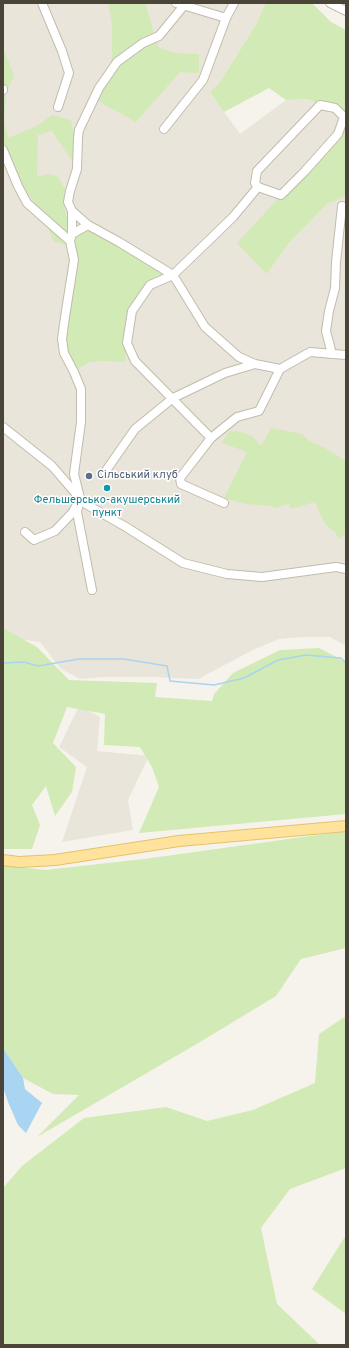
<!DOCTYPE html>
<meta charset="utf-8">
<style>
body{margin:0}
#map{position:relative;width:349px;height:1348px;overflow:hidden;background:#f6f3ec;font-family:Overpass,sans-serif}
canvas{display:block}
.frame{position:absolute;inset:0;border:4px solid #4b4439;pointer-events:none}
</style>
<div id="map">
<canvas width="349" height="1348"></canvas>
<div class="frame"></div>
</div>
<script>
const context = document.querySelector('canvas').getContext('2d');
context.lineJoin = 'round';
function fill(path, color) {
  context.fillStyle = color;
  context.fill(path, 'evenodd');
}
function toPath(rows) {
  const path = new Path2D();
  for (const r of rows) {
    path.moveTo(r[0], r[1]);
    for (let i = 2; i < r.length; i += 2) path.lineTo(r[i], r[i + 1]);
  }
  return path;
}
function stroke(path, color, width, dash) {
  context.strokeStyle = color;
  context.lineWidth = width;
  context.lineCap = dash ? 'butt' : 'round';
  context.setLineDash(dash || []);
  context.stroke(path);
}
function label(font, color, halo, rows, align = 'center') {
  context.font = font + ' Overpass,sans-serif';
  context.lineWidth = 3;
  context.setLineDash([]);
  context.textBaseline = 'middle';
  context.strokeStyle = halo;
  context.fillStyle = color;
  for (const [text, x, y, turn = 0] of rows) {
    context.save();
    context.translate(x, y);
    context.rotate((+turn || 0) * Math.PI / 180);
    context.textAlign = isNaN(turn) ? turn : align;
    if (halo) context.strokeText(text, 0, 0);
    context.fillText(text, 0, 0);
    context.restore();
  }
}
fill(toPath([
 [3,3,266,3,255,26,220,82,210,92,240,134,286,100,308,99,320,105,335,108,344,117,267,274,289,243,327,204,346,196,346,646,330,637,304,637,279,639,253,650,198,679,153,677,106,677,80,679,61,669,40,642,3,637],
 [79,706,100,717,97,751,149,756,128,800,133,830,62,842,87,767,59,747]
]), '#eae5da');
fill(toPath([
 [108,3,145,3,158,47,174,53,199,54,199,73,180,72,136,122,98,101,112,57,112,24],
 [266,3,312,3,331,22,346,30,346,196,327,204,289,243,267,274,237,243,338,134,344,117,335,108,320,105,308,99,286,100,269,88,224,112,210,92,220,82,255,26],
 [3,48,14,75,6,94,4,118,8,138,37,126,52,115,71,120,74,136,74,164,52,131,38,135,37,177,48,174,57,176,65,189,64,206,69,226,67,245,54,242,42,213,16,176,3,165],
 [88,225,173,275,150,285,132,311,125,362,99,361,87,363,74,372,62,339,74,260,70,241],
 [271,428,302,434,309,441,323,447,346,461,346,533,339,539,335,532,325,524,315,502,291,509,289,504,275,508,270,506,246,504,224,498,247,452,222,443,229,431,241,432,253,437,261,446],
 [3,628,37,647,69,680,157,683,155,697,212,701,214,694,233,673,280,650,319,648,346,662,346,814,139,833,159,787,152,767,140,747,104,745,105,714,67,707,53,743,76,767,72,792,55,816,46,786,32,805,40,825,32,849,3,849],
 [346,831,346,948,301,959,276,996,200,1042,37,1137,79,1095,53,1094,23,1078,3,1048,3,865,45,870,144,859],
 [346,1016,346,1168,290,1189,261,1228,277,1304,320,1345,3,1345,3,1188,22,1166,84,1118,166,1107,207,1121,253,1110,315,1083,319,1034],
 [346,1235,346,1314,312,1289]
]), '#d2eab5');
fill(toPath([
 [3,1048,23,1078,25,1089,42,1103,26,1133,18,1125,8,1102,3,1087]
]), '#a9d4f2');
stroke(toPath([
 [3,663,24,662,38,666,79,659,124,659,167,666,170,681,214,685,244,678,278,660,306,655,341,658,346,663]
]), '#a9d4f2', 1.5);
const minor = toPath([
 [42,3,62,51,69,73,58,107],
 [176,3,226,18,234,3],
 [330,3,346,11],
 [3,89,3,90],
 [164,129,203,80,226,18],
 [3,150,18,186,27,203,70,241],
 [72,211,88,225,119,242,173,275,205,327,239,357,255,364,280,369,310,352,346,355],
 [88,225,72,234,70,241,74,260,65,317,62,339,64,353,74,372,81,389,81,422,74,474,80,498,77,512,92,590],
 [72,234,72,211,68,202,70,191,77,169,78,137,79,130,99,88,117,62,143,43,159,36,186,3],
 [332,354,326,331,329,311,335,288,336,262,342,206],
 [3,427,52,466,84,503,126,527,183,563,227,574,262,577,336,567,346,569],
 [211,438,135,361,127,343,132,311,150,285,173,275,233,217,258,187,281,195,305,171,338,134,344,117,335,108,320,105,257,171,255,183,258,187],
 [105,472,135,429,173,398,225,373,255,364],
 [224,503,181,484,180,478,211,438,237,417,259,411,280,369],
 [25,532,34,540,55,531,73,512,77,504]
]);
const major = toPath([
 [3,860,19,862,55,860,179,841,346,826]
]);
stroke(minor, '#c2bbae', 10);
stroke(major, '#e6c16a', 12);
stroke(minor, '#fff', 8);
stroke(major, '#ffe39c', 10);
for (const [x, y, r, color] of [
 [89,476,4,"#5c6f8a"],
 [107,488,4,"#0f9aa8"]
]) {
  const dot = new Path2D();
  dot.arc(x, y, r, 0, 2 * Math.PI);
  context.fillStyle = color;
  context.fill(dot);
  stroke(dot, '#fff', 1.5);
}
label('11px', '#4e5e75', '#fff', [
 ["Сільський клуб",97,476]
], 'left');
label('11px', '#0d838f', '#fff', [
 ["Фельшерсько-акушерський",107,501],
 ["пункт",107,514]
]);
</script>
